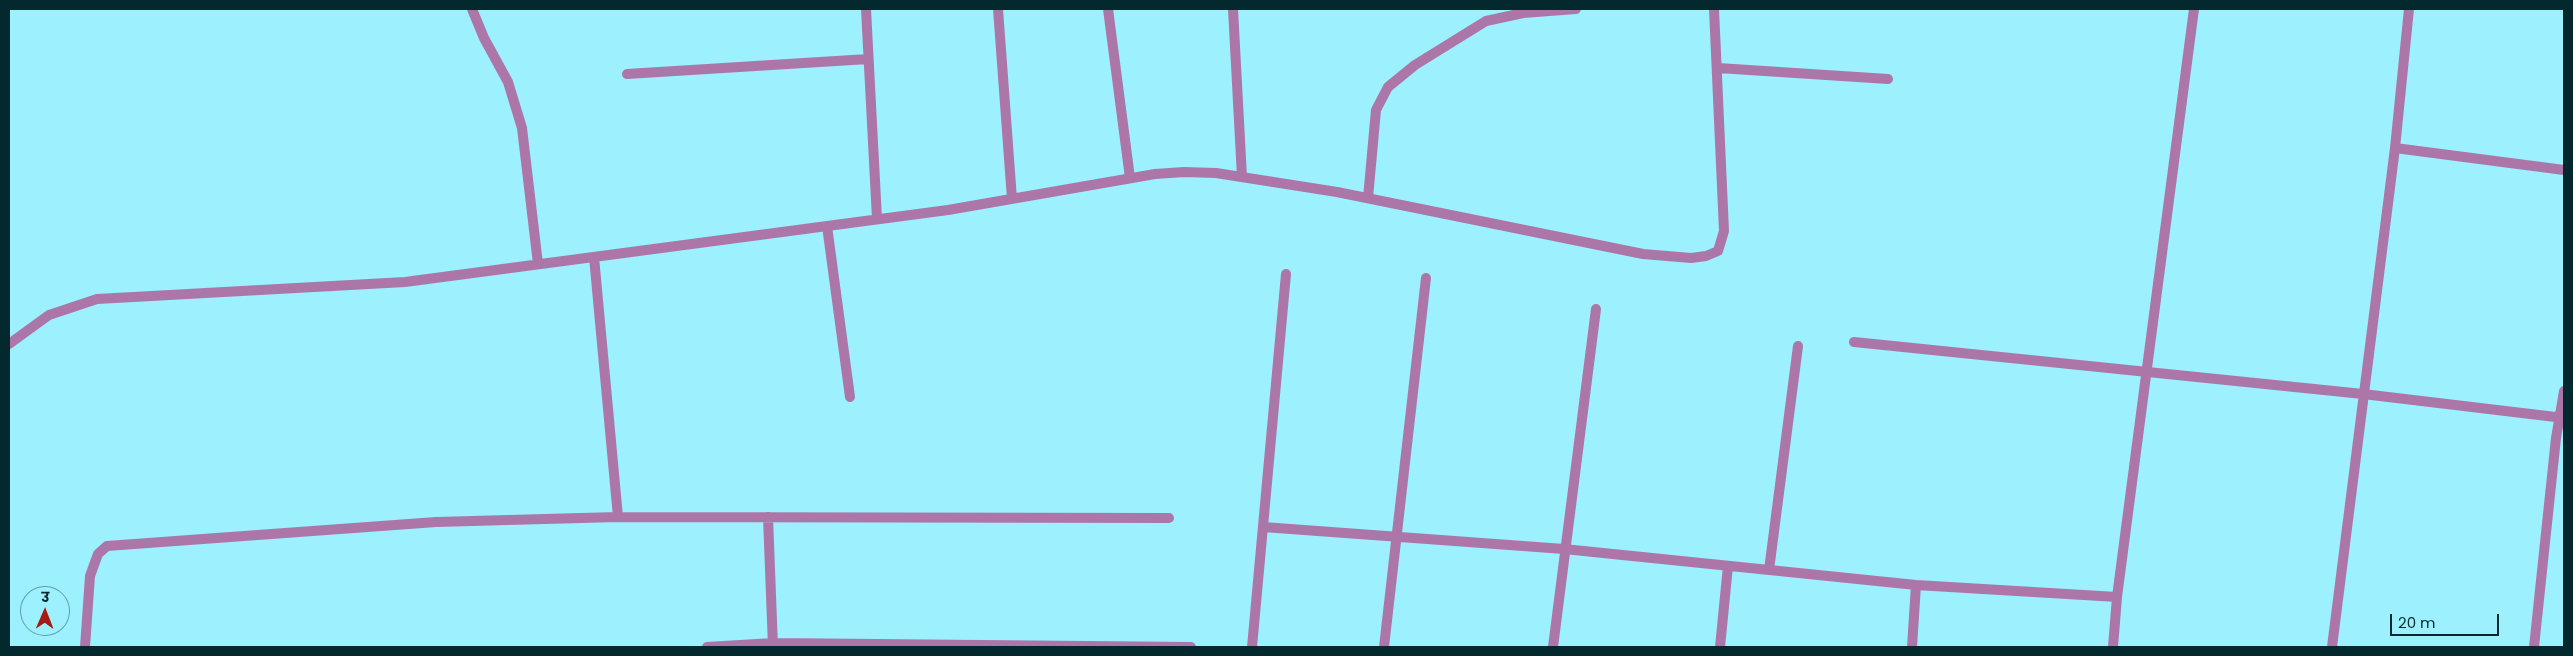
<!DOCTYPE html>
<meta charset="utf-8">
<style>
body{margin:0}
#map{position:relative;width:2573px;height:656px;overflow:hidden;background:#9df0fe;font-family:Poppins,"Noto Sans Devanagari",sans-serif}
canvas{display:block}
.frame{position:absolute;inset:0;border:10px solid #03282d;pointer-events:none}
.north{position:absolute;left:20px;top:586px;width:50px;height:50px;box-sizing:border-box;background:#9df0fe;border:1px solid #5fa0aa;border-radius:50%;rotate:1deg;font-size:14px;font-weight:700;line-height:20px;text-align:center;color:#03282d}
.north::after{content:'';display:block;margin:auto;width:18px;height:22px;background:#aa1911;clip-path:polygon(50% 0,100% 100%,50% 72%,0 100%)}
.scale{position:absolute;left:2390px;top:614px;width:109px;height:22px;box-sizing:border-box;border:2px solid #03282d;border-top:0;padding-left:6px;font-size:15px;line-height:18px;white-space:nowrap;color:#03282d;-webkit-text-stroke:4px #9df0fe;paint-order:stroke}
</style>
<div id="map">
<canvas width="2573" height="656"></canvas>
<div class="frame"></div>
<div class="north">उ</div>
<div class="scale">20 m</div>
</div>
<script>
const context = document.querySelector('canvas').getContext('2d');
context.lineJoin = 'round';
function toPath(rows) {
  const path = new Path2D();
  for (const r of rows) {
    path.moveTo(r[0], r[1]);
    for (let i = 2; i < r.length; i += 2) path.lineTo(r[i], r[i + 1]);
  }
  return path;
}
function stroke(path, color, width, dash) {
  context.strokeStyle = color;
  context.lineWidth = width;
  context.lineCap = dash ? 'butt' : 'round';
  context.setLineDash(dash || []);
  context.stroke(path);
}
stroke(toPath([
 [472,9,484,38,508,82,522,128,538,264],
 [866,9,877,219],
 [998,9,1012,199],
 [1108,9,1130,178],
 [1233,9,1242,177],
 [1718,68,1888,79],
 [627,74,868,59],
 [2395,148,2564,170],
 [1368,198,1376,110,1388,87,1415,65,1486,21,1523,13,1576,9],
 [827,226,850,397],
 [594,257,618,517],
 [1854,342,2363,394,2564,418],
 [9,344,49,315,97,299,405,282,948,210,1155,174,1184,172,1216,173,1337,192,1643,254,1691,258,1706,256,1718,251,1724,231,1714,9],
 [768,517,773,647],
 [1263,527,1564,549,1916,585,2117,597],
 [1769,570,1798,346],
 [85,647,90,576,98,554,107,546,436,522,618,517,1169,518],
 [707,647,773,643,1191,647],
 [1252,647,1286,274],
 [1384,647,1426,278],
 [1553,647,1596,309],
 [1720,647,1728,566],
 [1912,647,1916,585],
 [2113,647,2117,597,2194,9],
 [2332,647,2395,148,2409,9],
 [2534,647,2556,438,2564,391]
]), '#ac77a8', 10);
</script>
